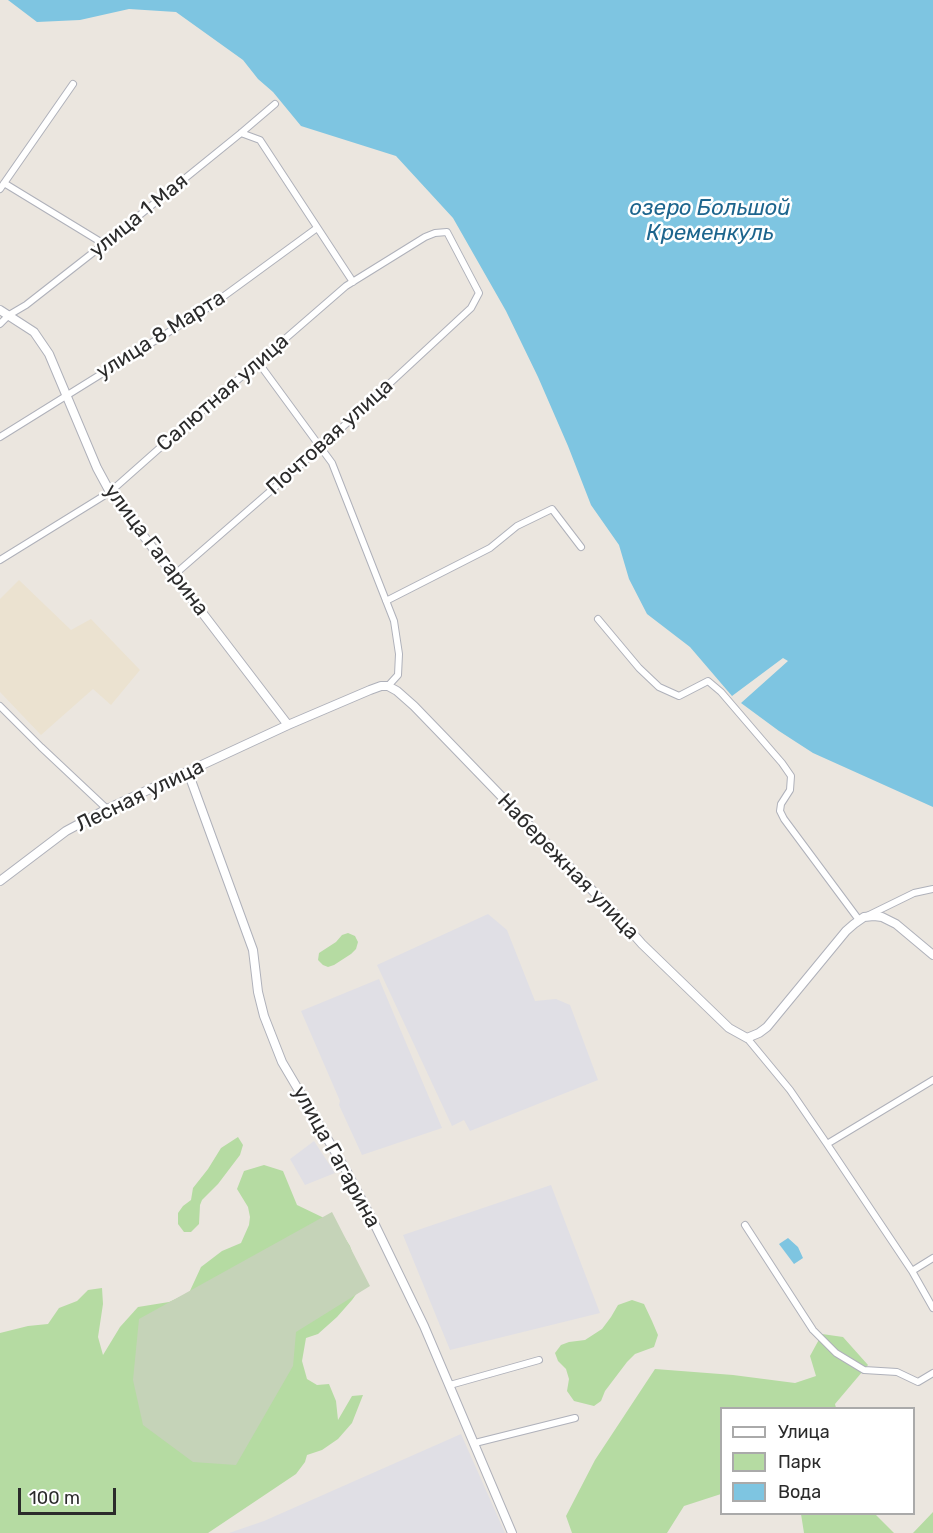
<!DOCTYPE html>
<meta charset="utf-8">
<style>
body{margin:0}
#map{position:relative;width:933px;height:1533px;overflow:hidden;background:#ebe6df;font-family:Rubik,sans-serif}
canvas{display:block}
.legend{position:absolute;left:720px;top:1407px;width:195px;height:108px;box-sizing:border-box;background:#fff;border:2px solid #aaa;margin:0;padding:8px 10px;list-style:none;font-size:18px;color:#2b2b2b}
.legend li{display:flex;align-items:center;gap:12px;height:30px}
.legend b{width:30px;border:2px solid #aaa}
.scale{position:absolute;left:18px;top:1488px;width:98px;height:27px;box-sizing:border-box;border:3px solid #2b2b2b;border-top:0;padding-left:8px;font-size:18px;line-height:21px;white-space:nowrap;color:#2b2b2b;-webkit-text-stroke:4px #fff;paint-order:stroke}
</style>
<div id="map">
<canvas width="933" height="1533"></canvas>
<ul class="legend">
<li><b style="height:8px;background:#fff"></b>Улица</li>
<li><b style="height:16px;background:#b5dba2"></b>Парк</li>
<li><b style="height:16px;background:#7ec5e1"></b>Вода</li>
</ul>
<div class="scale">100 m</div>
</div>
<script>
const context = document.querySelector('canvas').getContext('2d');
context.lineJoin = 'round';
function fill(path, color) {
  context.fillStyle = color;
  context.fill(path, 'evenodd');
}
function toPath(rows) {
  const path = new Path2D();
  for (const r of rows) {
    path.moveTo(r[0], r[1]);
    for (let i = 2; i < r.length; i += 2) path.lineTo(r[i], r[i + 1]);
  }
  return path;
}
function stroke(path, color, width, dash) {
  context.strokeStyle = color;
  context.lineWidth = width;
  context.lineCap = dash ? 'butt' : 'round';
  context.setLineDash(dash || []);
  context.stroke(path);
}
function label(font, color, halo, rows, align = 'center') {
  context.font = font + ' Rubik,sans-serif';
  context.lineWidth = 5;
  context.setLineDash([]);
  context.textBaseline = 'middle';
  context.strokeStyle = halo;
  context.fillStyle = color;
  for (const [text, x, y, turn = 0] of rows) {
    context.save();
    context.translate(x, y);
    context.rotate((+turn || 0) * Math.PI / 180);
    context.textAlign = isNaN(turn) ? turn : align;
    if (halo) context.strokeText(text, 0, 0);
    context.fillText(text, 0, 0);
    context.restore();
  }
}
fill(toPath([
 [488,914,507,930,535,1001,556,999,570,1005,598,1080,470,1131,464,1120,452,1126,377,965],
 [379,979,442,1128,362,1155,339,1105,340,1101,301,1011],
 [314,1141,335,1173,305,1185,290,1159],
 [551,1185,600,1313,450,1350,403,1235],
 [461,1434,505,1533,229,1533,264,1521]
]), '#e0dfe5');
fill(toPath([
 [19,580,71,630,91,619,140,670,111,705,93,689,41,735,0,692,0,599]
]), '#ebe2d0');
fill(toPath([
 [348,933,355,936,358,942,356,949,351,954,334,965,328,967,323,965,318,960,319,953,336,942,342,935],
 [238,1137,243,1145,240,1155,218,1184,202,1200,200,1205,199,1224,191,1232,184,1232,178,1224,178,1213,183,1206,191,1200,193,1188,208,1169,221,1148],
 [264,1165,283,1171,297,1205,322,1217,339,1229,350,1246,359,1272,365,1282,352,1300,337,1317,318,1334,306,1338,302,1361,307,1379,317,1385,329,1384,336,1401,338,1420,352,1396,363,1395,352,1423,338,1439,322,1450,307,1455,305,1462,296,1474,208,1533,0,1533,0,1333,28,1326,48,1324,59,1308,77,1301,88,1290,102,1288,103,1304,98,1337,103,1355,120,1327,138,1307,169,1302,189,1293,201,1267,222,1251,241,1243,249,1225,250,1217,248,1207,237,1189,244,1171],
 [632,1300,644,1304,652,1321,658,1335,654,1347,635,1354,627,1362,605,1391,601,1401,594,1406,574,1401,567,1391,569,1379,566,1369,558,1361,555,1353,561,1345,569,1342,585,1340,602,1329,611,1317,618,1305],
 [822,1334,843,1337,868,1365,835,1404,836,1408,722,1408,721,1494,684,1506,667,1533,572,1533,566,1516,595,1460,655,1369,733,1375,795,1383,816,1376,810,1356],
 [933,1512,933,1533,913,1533],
 [801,1514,875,1514,894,1533,804,1533]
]), '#b5dba2');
fill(toPath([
 [332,1212,370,1286,296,1332,293,1366,236,1465,193,1462,143,1425,133,1380,139,1319]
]), '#c5d3b8');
fill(toPath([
 [8,0,933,0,933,807,813,753,779,731,741,703,788,661,783,658,732,696,690,647,647,614,629,579,619,545,591,505,568,446,538,377,506,311,453,218,396,156,301,126,273,92,258,79,243,60,176,12,129,9,80,20,37,22],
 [788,1238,798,1247,803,1258,794,1264,779,1244]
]), '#7ec5e1');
const minor = toPath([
 [241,133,260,140,353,282],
 [4,183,104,244],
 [0,189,73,84],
 [0,324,9,315,26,305,104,244,241,133,275,104],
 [258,362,332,463,394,621,399,654,398,675,388,686],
 [0,437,209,307,317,228],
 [0,560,110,492,180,430,346,286,425,237,435,233,447,232,479,293,471,308,321,447,174,575],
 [386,601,490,548,517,526,552,509,581,547],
 [598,619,639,668,659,687,679,696,708,681,721,692,769,748,782,763,791,776,790,790,781,804,780,811,784,819,859,920],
 [0,706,41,747,107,809],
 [867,916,914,893,933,889],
 [747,1038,790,1090,827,1144,912,1271,933,1308],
 [827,1144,933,1080],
 [745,1225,813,1330,836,1353,864,1370,897,1372,918,1382,933,1373],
 [912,1271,933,1258],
 [450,1385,539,1360],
 [475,1443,575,1418]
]);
const tertiary = toPath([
 [0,310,34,332,49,354,97,468,110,492,288,725],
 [188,772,253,950,258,992,264,1016,282,1062,347,1172,375,1225,424,1326,512,1533],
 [0,881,66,831,107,809,288,725,370,690,381,686,388,686,397,691,414,706,620,919,642,944,729,1028,747,1038,759,1033,767,1027,846,931,854,924,864,917,874,916,882,917,896,924,933,955]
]);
stroke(minor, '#afb1ba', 8);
stroke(tertiary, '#afb1ba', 10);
stroke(minor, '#fff', 6);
stroke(tertiary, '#fff', 8);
label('21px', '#2b2b2b', '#fff', [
 ["улица 1 Мая",139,216,-39],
 ["улица 8 Марта",161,335,-32],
 ["Салютная улица",223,393,-41],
 ["Почтовая улица",330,437,-42],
 ["улица Гагарина",156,550,53],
 ["Лесная улица",140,796,-26],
 ["Набережная улица",568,867,46],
 ["улица Гагарина",336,1157,61]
]);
label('italic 22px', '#1d658d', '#fff', [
 ["озеро Большой",710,209],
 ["Кременкуль",710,234]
]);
</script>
